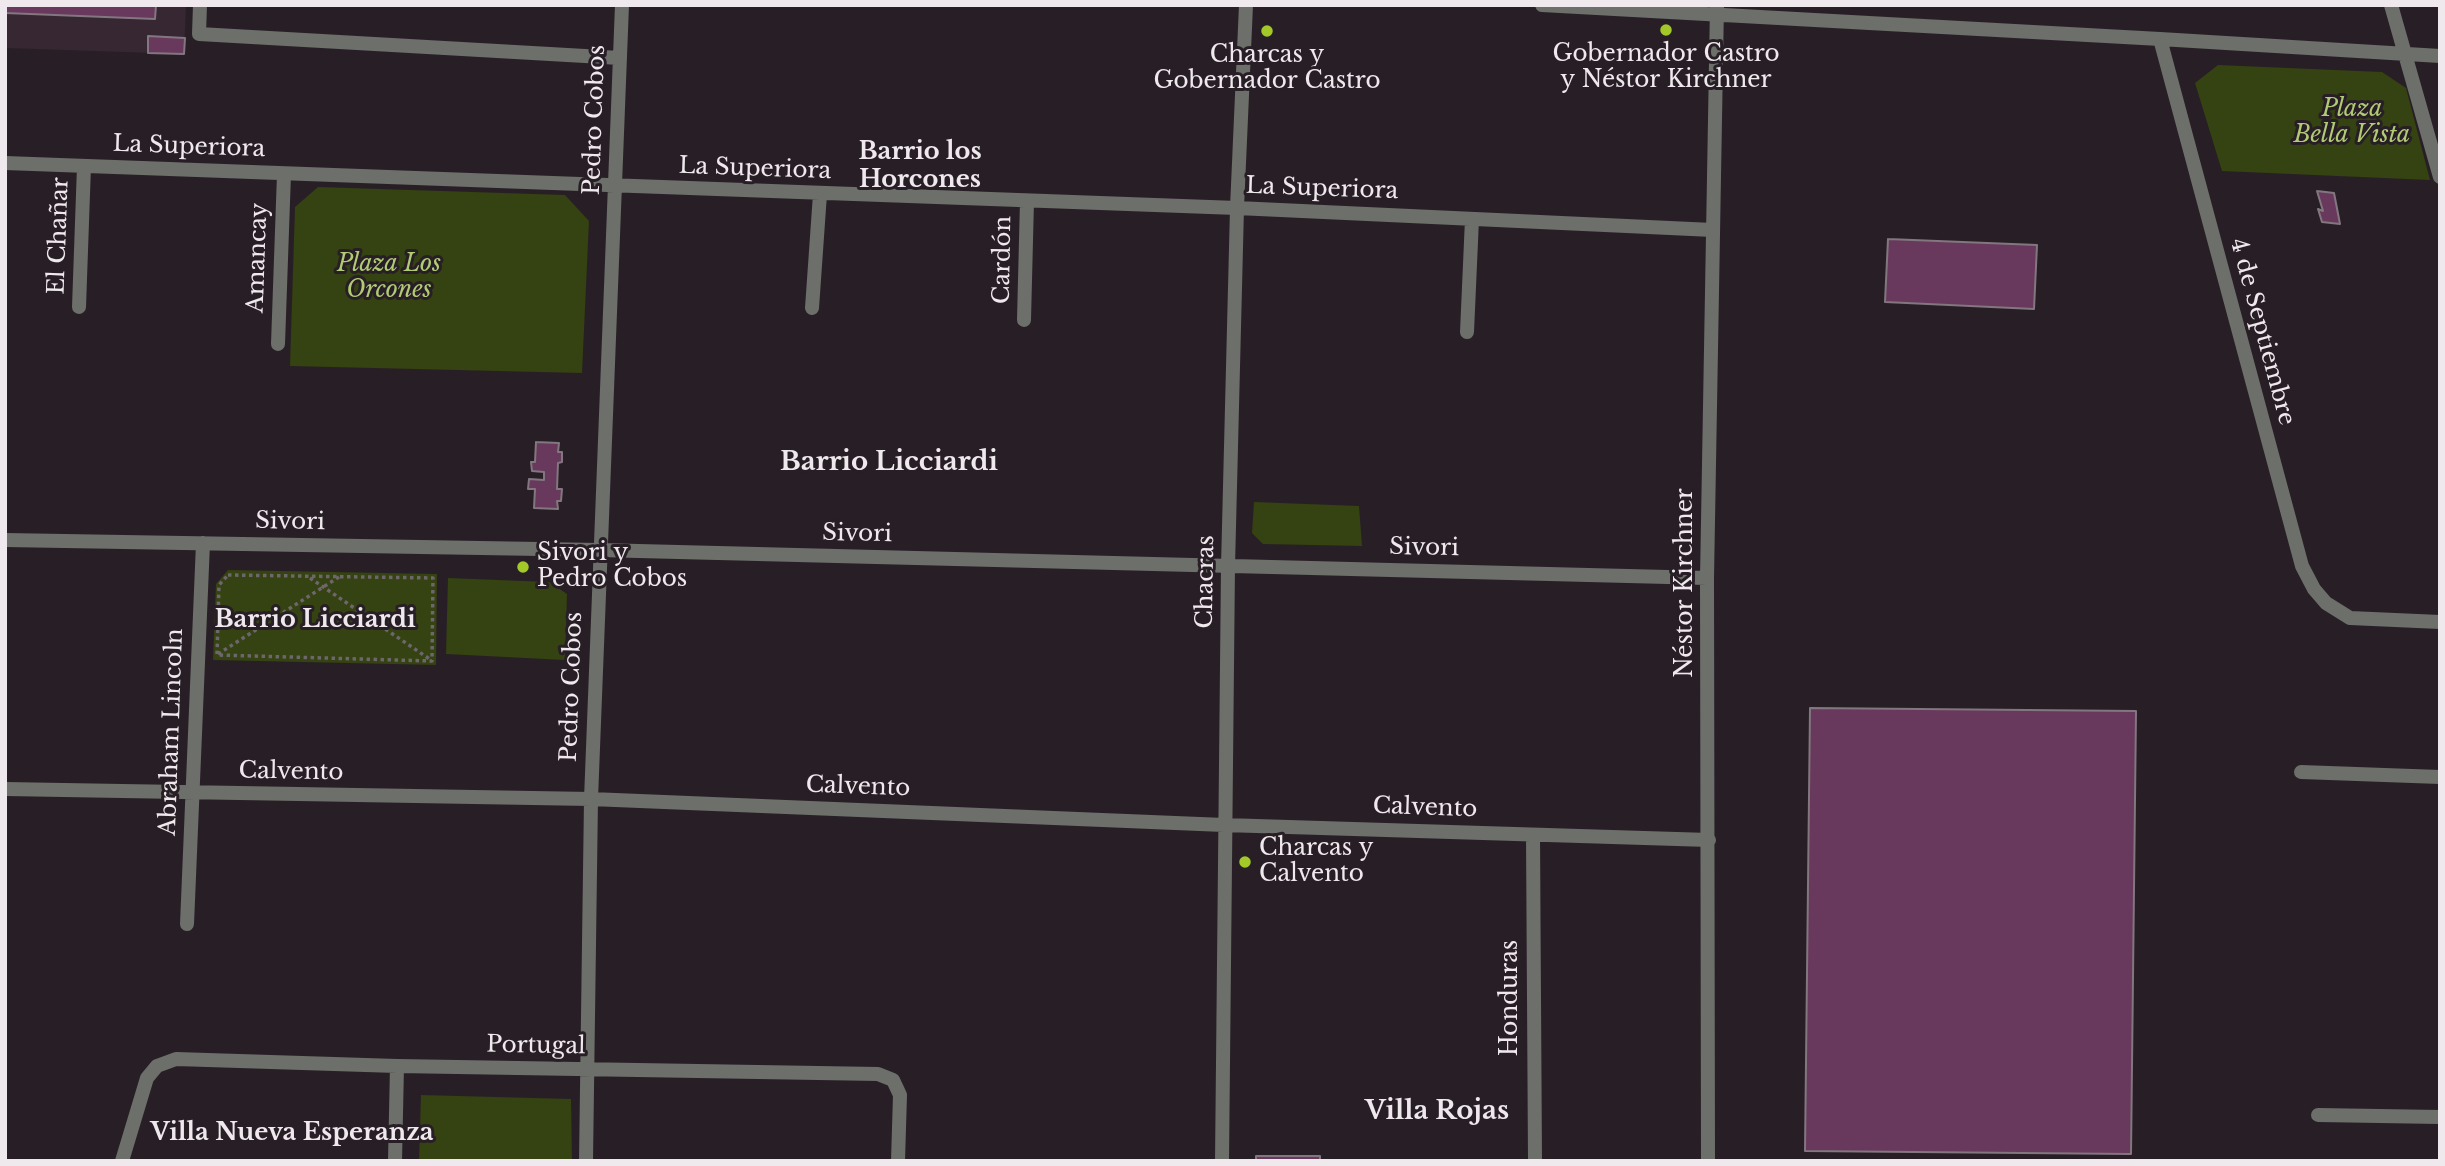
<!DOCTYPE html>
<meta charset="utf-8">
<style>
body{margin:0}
#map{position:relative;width:2445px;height:1166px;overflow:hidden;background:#281f26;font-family:"Libre Baskerville",serif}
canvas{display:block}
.frame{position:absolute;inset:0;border:7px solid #efe9ed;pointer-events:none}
</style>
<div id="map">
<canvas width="2445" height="1166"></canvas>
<div class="frame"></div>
</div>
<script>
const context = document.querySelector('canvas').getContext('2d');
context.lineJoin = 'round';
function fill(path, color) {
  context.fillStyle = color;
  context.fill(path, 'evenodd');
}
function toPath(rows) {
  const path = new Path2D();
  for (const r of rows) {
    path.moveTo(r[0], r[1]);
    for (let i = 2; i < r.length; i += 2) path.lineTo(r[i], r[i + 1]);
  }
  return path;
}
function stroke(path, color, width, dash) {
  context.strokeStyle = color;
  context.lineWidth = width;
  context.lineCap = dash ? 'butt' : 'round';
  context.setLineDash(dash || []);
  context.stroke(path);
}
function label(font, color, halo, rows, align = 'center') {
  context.font = font + ' "Libre Baskerville",serif';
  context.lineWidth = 6;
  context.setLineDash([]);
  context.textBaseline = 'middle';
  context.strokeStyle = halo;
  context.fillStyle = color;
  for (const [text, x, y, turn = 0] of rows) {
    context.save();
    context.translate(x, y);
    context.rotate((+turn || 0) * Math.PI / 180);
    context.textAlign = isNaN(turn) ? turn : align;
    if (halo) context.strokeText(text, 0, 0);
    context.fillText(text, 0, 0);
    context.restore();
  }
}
fill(toPath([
 [5,5,186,5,184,54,5,48]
]), '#362732');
fill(toPath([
 [2218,65,2382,72,2406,88,2430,180,2222,171,2195,83],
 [318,187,565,195,589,221,582,373,290,366,295,207],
 [1254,502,1359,506,1362,546,1263,544,1252,533],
 [228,570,437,574,436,665,213,660,216,584],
 [448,578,549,582,567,594,565,660,446,654],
 [421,1095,571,1099,572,1161,419,1161]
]), '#354211');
const building = toPath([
 [5,5,156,5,155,19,5,13,5,5],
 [148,36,185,38,184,54,148,53,148,36],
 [2317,191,2334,193,2340,224,2322,222,2318,209,2323,211,2317,191],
 [1888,239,2037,245,2034,309,1885,302,1888,239],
 [536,442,559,443,558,452,562,452,562,462,558,463,557,489,562,489,561,501,557,501,558,509,534,508,535,489,528,489,529,479,544,480,544,472,532,471,531,462,535,462,536,442],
 [1810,708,2136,711,2131,1154,1805,1151,1810,708],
 [1256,1156,1320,1156,1320,1161,1256,1161,1256,1156]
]);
fill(building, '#69385d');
stroke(building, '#82777f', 2);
stroke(toPath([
 [228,575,433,578,432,661,217,655,219,585,228,575],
 [310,578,431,660],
 [218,654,339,577]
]), '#6d666b', 3.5, [3.5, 3.5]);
stroke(toPath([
 [200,5,199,34,620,58],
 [1542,5,2160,39,2440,56],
 [2391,5,2440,177],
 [2160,39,2302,566,2314,589,2326,603,2350,618,2440,622],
 [5,163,1237,208,1713,230],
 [79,307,84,166],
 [812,308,820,194],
 [1024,320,1027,201],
 [1467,332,1472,219],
 [278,344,284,174],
 [5,540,599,550,1707,578],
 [2301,772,2440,777],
 [5,789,591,799,1224,825,1709,840],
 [1533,835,1535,1161],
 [187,924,203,543],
 [2318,1115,2440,1117],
 [122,1161,147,1078,157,1066,176,1059,397,1066,878,1074,893,1080,900,1095,898,1161],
 [395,1161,397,1066],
 [586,1161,591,799,622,5],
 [1222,1161,1228,566,1237,208,1246,5],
 [1708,1161,1707,578,1717,5]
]), '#6d6f6a', 14);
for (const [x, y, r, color] of [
 [1666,30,7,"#a2c928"],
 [1267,31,7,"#a2c928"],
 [523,567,7,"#a2c928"],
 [1245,862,7,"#a2c928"]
]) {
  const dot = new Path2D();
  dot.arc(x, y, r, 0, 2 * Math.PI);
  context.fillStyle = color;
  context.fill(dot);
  stroke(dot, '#281f26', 2.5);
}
label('23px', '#efe9ed', '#281f26', [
 ["Gobernador Castro",1666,55],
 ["y Néstor Kirchner",1666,81],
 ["Charcas y",1267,56],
 ["Gobernador Castro",1267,82],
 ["Sivori y",537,554,"left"],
 ["Pedro Cobos",537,580,"left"],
 ["Charcas y",1259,849,"left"],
 ["Calvento",1259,875,"left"]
]);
label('italic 23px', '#b1cb74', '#281f26', [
 ["Plaza",2352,110],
 ["Bella Vista",2352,136],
 ["Plaza Los",389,265],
 ["Orcones",389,291]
]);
label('23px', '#efe9ed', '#281f26', [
 ["Pedro Cobos",595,120,-88],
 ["La Superiora",189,147,2],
 ["La Superiora",755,169,2],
 ["La Superiora",1322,189,2],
 ["El Chañar",59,236,-88],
 ["Amancay",258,258,-88],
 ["Cardón",1003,260,-89],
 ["4 de Septiembre",2262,332,75],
 ["Sivori",290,522,1],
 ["Sivori",857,534,1],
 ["Sivori",1424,548,1],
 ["Chacras",1206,582,-89],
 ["Néstor Kirchner",1686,583,-90],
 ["Pedro Cobos",572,687,-88],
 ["Abraham Lincoln",172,732,-88],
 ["Calvento",291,772,1],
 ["Calvento",858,787,2],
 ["Calvento",1425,808,2],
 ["Honduras",1511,998,-90],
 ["Portugal",536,1046,1]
]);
label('bold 24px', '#efe9ed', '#281f26', [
 ["Barrio los",920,152],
 ["Horcones",920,180],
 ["Barrio Licciardi",315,620],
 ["Villa Nueva Esperanza",292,1133]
]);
label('bold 26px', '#efe9ed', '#281f26', [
 ["Barrio Licciardi",889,463],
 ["Villa Rojas",1437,1112]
]);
</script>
